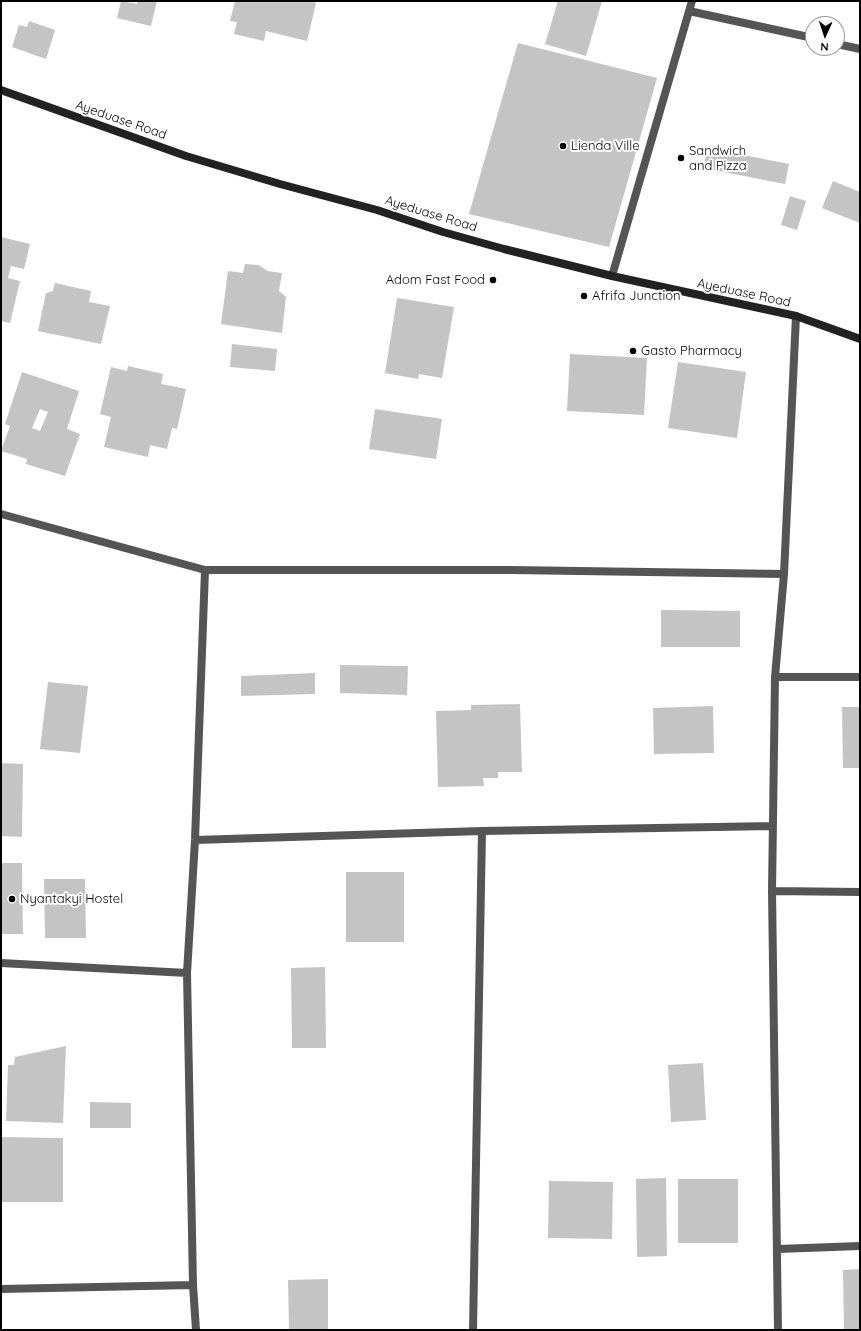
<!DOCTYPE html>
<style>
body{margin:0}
#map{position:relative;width:861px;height:1331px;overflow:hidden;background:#fff;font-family:Quicksand,sans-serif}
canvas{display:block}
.frame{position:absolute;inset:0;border:2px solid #000;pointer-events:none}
.north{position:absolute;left:805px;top:16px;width:40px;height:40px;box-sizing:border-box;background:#fff;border:1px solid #999;border-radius:50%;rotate:183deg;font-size:11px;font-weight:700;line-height:16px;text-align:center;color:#000}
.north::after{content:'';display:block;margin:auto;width:14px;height:18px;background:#000;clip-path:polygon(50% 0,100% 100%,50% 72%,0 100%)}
</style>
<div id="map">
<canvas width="861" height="1331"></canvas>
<div class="frame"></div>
<div class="north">N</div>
</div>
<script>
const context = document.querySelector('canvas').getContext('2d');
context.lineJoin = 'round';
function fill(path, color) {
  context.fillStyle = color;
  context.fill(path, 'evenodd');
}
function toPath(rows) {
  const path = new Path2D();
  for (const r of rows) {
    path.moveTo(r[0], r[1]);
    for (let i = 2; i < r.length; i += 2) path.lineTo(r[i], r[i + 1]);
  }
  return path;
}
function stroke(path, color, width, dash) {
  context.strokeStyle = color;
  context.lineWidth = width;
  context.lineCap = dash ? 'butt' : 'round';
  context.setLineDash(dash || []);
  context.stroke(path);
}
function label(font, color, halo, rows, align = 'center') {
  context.font = font + ' Quicksand,sans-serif';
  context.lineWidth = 4;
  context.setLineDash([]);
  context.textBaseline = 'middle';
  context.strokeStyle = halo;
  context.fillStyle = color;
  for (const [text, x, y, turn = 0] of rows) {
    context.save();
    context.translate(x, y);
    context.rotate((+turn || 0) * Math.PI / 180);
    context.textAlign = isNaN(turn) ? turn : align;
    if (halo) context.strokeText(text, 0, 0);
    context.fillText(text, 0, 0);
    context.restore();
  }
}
fill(toPath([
 [121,1,137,4,138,1,157,1,151,26,117,18],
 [235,1,310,1,316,3,307,41,266,31,264,41,234,34,237,22,230,21],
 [558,1,602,1,586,56,545,44],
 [29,21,55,30,46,59,12,47,19,25,27,27],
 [518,43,657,78,609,247,469,214],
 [708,148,789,164,785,184,703,168],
 [833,181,860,192,860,223,822,208],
 [790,196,806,201,797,230,781,225],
 [1,237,30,244,24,269,11,266,8,278,20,281,10,323,1,321],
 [245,264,258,265,268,271,282,273,279,291,286,297,282,333,221,324,228,271,243,273],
 [55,283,91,291,89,302,110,306,101,344,38,331,46,293,53,291],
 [397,298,454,307,442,378,419,374,418,379,385,373],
 [232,344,277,349,275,371,230,367],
 [570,354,647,358,644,415,567,411],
 [678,362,746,372,737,438,668,428],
 [128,366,163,374,161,384,186,389,177,429,172,428,167,449,150,445,148,457,104,447,111,417,100,414,111,367,127,371],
 [22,372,79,391,67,429,80,434,65,476,26,464,27,459,1,451,10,426,5,424],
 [40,409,48,412,40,431,32,428],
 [375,409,442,419,436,459,369,449],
 [661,610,740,611,740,647,661,647],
 [340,665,408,666,407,695,340,693],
 [315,673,315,694,241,696,241,676],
 [48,682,88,686,80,753,40,749],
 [520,704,522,772,498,772,498,778,483,778,484,786,438,787,436,711,471,710,471,705],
 [713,706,714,753,654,754,653,708],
 [842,707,860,707,860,768,843,768],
 [1,763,23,764,22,837,1,836],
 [1,863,22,863,23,934,1,934],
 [346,872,404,872,404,942,346,942],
 [44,879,85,879,86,938,45,938],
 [325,967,326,1048,292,1048,291,968],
 [66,1046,63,1123,6,1121,8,1065,14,1065,15,1057],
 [703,1063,706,1120,671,1122,668,1065],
 [90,1102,131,1103,131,1128,90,1128],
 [1,1137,63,1138,63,1202,1,1202],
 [666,1178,667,1256,637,1257,636,1179],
 [678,1179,738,1179,738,1243,678,1243],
 [549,1181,613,1182,612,1239,548,1238],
 [860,1269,860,1330,844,1330,843,1270],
 [328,1279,328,1330,289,1330,288,1280]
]), '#c4c4c4');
stroke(toPath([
 [689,11,813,38],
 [837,44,860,49],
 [612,276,692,1],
 [1,514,205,570,511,570,784,574],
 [775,677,860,677],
 [195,840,482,831,773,826],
 [772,891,860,892],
 [1,963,187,973],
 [778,1249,860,1246],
 [1,1289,193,1285],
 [196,1330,193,1285,187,973,195,840,205,570],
 [473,1330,482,831],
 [778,1330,772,891,775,677,784,574,796,316]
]), '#555', 8);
stroke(toPath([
 [1,90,186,156,280,184,377,210,443,232,504,249,612,276,796,316,860,339]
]), '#222', 8);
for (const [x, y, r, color] of [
 [563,146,4,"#000"],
 [681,158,4,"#000"],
 [493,280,4,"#000"],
 [584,296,4,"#000"],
 [633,351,4,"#000"],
 [12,899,4,"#000"]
]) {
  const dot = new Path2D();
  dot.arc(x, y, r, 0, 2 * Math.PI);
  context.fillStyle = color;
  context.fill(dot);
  stroke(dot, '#fff', 1.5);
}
label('13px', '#000', '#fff', [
 ["Ayeduase Road",121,120,19],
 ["Ayeduase Road",431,214,17],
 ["Ayeduase Road",744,293,12]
]);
label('13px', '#000', '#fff', [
 ["Lienda Ville",571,146],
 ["Sandwich",689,151],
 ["and Pizza",689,166],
 ["Adom Fast Food",485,280,"right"],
 ["Afrifa Junction",592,296],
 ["Gasto Pharmacy",641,351],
 ["Nyantakyi Hostel",20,899]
], 'left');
</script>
